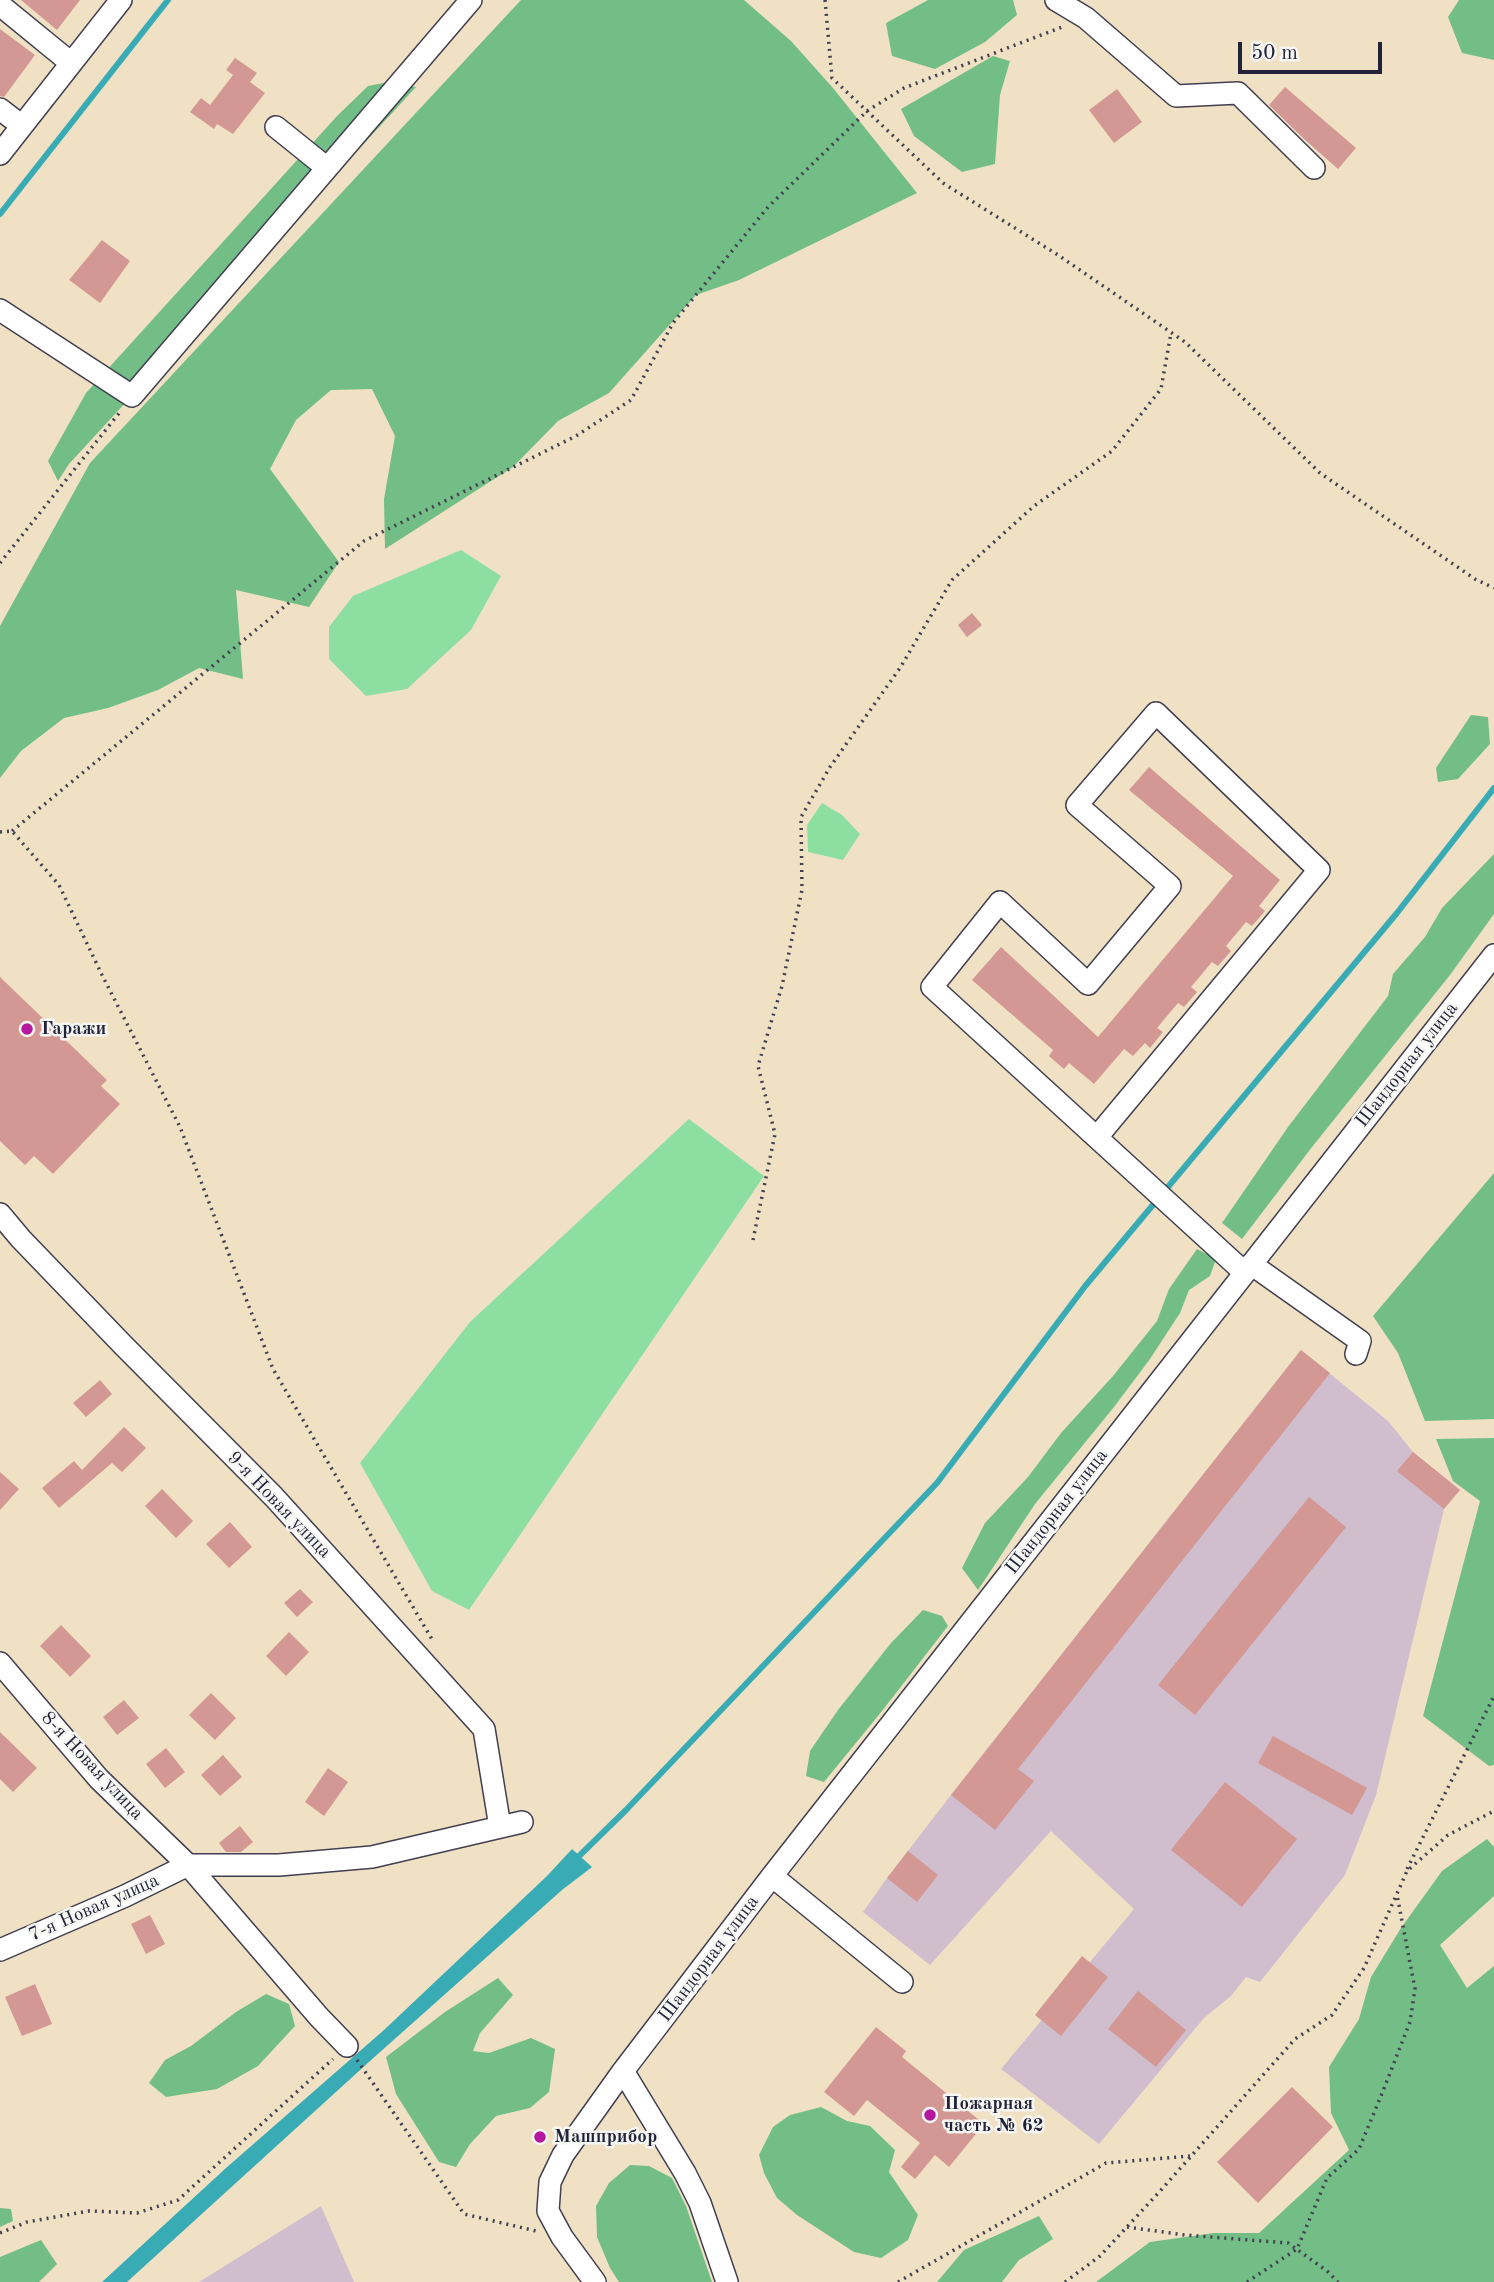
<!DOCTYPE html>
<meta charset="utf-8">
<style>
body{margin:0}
#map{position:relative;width:1494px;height:2282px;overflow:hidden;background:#f0e1c5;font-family:"Old Standard TT",serif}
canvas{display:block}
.scale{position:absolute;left:1238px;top:42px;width:144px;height:32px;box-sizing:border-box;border:4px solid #22223b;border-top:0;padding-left:9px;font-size:21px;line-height:24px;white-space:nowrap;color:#22223b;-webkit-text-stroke:5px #f6f6f2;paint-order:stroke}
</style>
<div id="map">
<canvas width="1494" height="2282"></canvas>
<div class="scale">50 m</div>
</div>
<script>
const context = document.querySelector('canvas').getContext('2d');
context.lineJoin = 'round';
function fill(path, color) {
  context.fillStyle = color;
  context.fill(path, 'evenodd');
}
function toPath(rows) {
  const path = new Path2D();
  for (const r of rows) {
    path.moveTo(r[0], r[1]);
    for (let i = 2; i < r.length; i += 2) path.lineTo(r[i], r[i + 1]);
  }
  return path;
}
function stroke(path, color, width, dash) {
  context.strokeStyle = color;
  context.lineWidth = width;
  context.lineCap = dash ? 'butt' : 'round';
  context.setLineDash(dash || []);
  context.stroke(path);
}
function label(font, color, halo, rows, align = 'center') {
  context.font = font + ' "Old Standard TT",serif';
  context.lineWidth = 5;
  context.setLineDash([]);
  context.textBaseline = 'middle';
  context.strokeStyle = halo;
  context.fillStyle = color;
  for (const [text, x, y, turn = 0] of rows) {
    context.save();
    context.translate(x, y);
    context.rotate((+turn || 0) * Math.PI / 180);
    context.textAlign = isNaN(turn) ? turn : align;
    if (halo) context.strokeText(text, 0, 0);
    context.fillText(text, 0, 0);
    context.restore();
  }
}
fill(toPath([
 [1301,1350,1388,1421,1413,1452,1460,1490,1444,1509,1376,1795,1345,1875,1260,1982,1246,1977,1231,1996,1204,2018,1099,2144,1001,2069,1134,1909,1051,1831,930,1965,863,1912,887,1878,951,1795],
 [321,2206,354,2282,199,2282]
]), '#d0bdce');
fill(toPath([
 [461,550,501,576,471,630,407,689,366,696,329,659,329,627,353,596],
 [822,803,842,815,860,834,843,860,808,852,807,825],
 [689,1119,764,1176,469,1610,432,1591,360,1463,470,1322]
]), '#8ddf9f');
fill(toPath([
 [521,0,744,0,791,41,833,88,917,193,739,280,696,295,609,393,558,421,513,467,385,549,384,499,395,436,372,389,331,390,296,420,270,469,339,562,309,607,236,590,243,679,199,668,158,690,108,708,64,718,21,751,0,778,0,626,90,463],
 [928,0,1013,0,1017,15,985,42,935,69,892,56,886,23],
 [1459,0,1494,0,1494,60,1462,53,1448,17],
 [993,56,1010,61,1000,95,995,164,962,172,914,136,901,109],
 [389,82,416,87,69,464,58,481,48,461,86,393,337,116,368,86],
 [1471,715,1488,717,1490,744,1458,779,1438,782,1436,768],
 [1494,854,1494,914,1450,975,1312,1147,1242,1239,1222,1223,1288,1127,1388,996,1393,974,1425,937,1442,908],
 [1494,1173,1494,1419,1425,1421,1398,1353,1373,1316],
 [1197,1249,1216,1259,1210,1276,1189,1290,1180,1313,1150,1359,1114,1407,1035,1504,978,1590,962,1568,985,1523,1028,1477,1061,1433,1113,1376,1157,1321,1169,1289],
 [1494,1438,1494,1765,1489,1766,1423,1716,1480,1501,1453,1481,1436,1439],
 [923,1610,942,1616,948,1626,882,1711,824,1782,806,1776,810,1751,838,1710,891,1643],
 [1487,1839,1494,1847,1494,1896,1440,1945,1467,1988,1494,1966,1494,2282,1096,2282,1150,2242,1214,2233,1259,2233,1349,2150,1331,2113,1329,2067,1359,2019,1371,1977,1401,1928,1442,1871],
 [498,1978,513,1995,480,2033,473,2051,489,2053,531,2038,555,2049,549,2092,530,2108,496,2116,470,2144,456,2167,439,2162,396,2094,386,2057,445,2012],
 [266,1994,289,2004,295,2026,258,2066,217,2089,166,2097,149,2083,165,2060,191,2046,236,2012],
 [821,2107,847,2121,870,2126,895,2150,889,2172,918,2215,908,2240,881,2258,854,2252,797,2215,777,2198,764,2173,759,2155,773,2127,790,2115],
 [630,2165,649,2166,672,2178,686,2206,712,2282,619,2282,610,2268,597,2237,596,2206,609,2183],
 [0,2208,11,2209,13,2221,0,2227],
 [1039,2216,1053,2239,1019,2260,1002,2282,937,2282,964,2250],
 [41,2240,57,2264,39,2282,0,2282,0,2257]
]), '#72be86');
fill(toPath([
 [572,1849,592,1867,562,1890,370,2061,127,2282,102,2282,226,2168,384,2030,547,1876]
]), '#39abb5');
stroke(toPath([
 [0,214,168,0],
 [573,1862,626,1810,937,1483,1086,1285,1397,913,1494,788]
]), '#39abb5', 6);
fill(toPath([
 [21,0,80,0,57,30],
 [0,29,35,55,4,97,0,96],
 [235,58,257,73,250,82,265,93,233,134,217,124,214,129,190,112,201,98,210,105,233,75,226,70],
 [1285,87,1356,148,1338,169,1304,139,1269,105],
 [1117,89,1142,122,1114,143,1089,110],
 [102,240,130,261,100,303,69,280],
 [972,613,982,625,967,637,958,625],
 [1149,767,1280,880,1259,906,1265,911,1252,926,1246,922,1226,946,1231,951,1218,966,1212,962,1191,987,1197,992,1184,1007,1178,1003,1157,1028,1163,1032,1150,1048,1145,1043,1133,1056,1124,1049,1094,1084,1069,1063,1064,1069,1049,1056,1053,1050,972,980,1001,947,1098,1037,1233,876,1129,790],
 [0,977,107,1080,101,1086,120,1104,53,1174,34,1156,25,1165,0,1141],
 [1301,1350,1330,1373,1018,1769,1034,1781,995,1830,951,1795],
 [100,1380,112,1394,86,1417,73,1403],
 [124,1427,146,1448,122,1472,112,1463,59,1508,42,1488,74,1461,82,1470],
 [1413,1452,1460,1490,1444,1509,1397,1471],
 [0,1472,19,1489,0,1510],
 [162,1489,193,1521,176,1538,145,1506],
 [1309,1497,1346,1527,1195,1715,1158,1685],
 [230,1522,252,1547,229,1568,206,1544],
 [300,1589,313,1602,297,1617,284,1603],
 [61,1625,91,1656,70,1677,40,1646],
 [289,1632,309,1652,286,1676,266,1656],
 [211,1693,236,1718,215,1740,189,1715],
 [124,1700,139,1718,117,1735,103,1717],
 [0,1732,37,1768,13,1792,0,1779],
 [1273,1736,1367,1788,1352,1815,1258,1763],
 [166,1748,185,1772,165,1788,146,1764],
 [223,1755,242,1777,220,1796,201,1775],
 [328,1768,348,1782,324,1816,305,1802],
 [1225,1782,1297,1839,1242,1907,1171,1850],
 [240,1826,253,1842,241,1852,226,1852,219,1843],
 [908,1851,938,1875,917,1902,887,1878],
 [150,1915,165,1944,146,1954,131,1924],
 [1082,1956,1108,1977,1061,2036,1035,2015],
 [35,1984,52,2024,22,2036,5,1997],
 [1138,1991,1186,2030,1156,2067,1108,2029],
 [876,2027,906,2051,902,2057,984,2124,949,2167,935,2155,915,2179,901,2167,920,2143,867,2100,854,2116,824,2092],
 [1292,2087,1333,2127,1258,2203,1217,2162]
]), '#d39893');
const minor = toPath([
 [1056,0,1086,18,1176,96,1238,93,1314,168],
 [0,5,71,63],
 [0,109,22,126],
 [276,127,327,168],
 [0,154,121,0],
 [0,310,132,396,471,0],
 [1097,1137,1319,870,1156,713,1077,805,1170,886,1088,984,1000,902,932,987,1245,1273],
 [0,1214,21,1239,123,1345,274,1497,484,1729,500,1827],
 [1251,1264,1360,1341,1356,1354],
 [0,1663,99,1779,188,1865,319,2017,347,2046],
 [772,1876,902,1982],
 [0,1950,125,1896,188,1865,279,1865,372,1857,522,1822],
 [623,2071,685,2173,700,2203,727,2282],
 [595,2282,562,2237,548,2211,550,2182,563,2155,623,2071,772,1876,1494,955]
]);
stroke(minor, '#413f50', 24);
stroke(toPath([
 [825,0,832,78,943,183,1058,255,1185,342,1320,473,1475,579,1494,588],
 [0,563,120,412],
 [12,831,364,541,576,436,631,400,673,323,768,207,867,111,904,88,1062,27],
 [0,832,12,831,59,885,103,977,180,1127,273,1369,433,1641],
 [753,1240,775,1134,758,1066,782,986,802,890,801,817,830,767,900,668,952,580,1034,506,1112,451,1161,389,1171,333],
 [1407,1869,1494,1696],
 [357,2060,464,2214,536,2231],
 [1127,2227,1185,2235,1288,2243,1327,2271,1338,2282],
 [0,2233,27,2222,89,2211,137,2213,178,2200,333,2059],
 [898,2282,1106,2163,1190,2156],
 [1065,2282,1100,2256,1162,2189,1295,2039,1332,2015,1364,1968,1407,1871,1448,1835,1494,1811],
 [1247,2282,1297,2249,1327,2178,1359,2149,1383,2091,1410,2022,1415,1989,1397,1895]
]), '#413f50', 3.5, [2, 5]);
stroke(minor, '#fff', 21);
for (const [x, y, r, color] of [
 [27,1029,7,"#b5179e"],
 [930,2115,7,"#b5179e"],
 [540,2137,7,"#b5179e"]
]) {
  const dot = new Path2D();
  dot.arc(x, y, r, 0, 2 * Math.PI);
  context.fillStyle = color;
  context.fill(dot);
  stroke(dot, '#f6f6f2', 2.5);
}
label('bold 19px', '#22223b', '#f6f6f2', [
 ["Гаражи",41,1029],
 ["Пожарная",944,2104],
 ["часть № 62",944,2126],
 ["Машприбор",554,2137]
], 'left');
label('19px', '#22223b', '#f6f6f2', [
 ["Шандорная улица",1407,1065,-52],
 ["9-я Новая улица",279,1505,46],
 ["Шандорная улица",1057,1512,-52],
 ["8-я Новая улица",92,1766,47],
 ["7-я Новая улица",94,1908,-24],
 ["Шандорная улица",709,1959,-53]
]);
</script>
